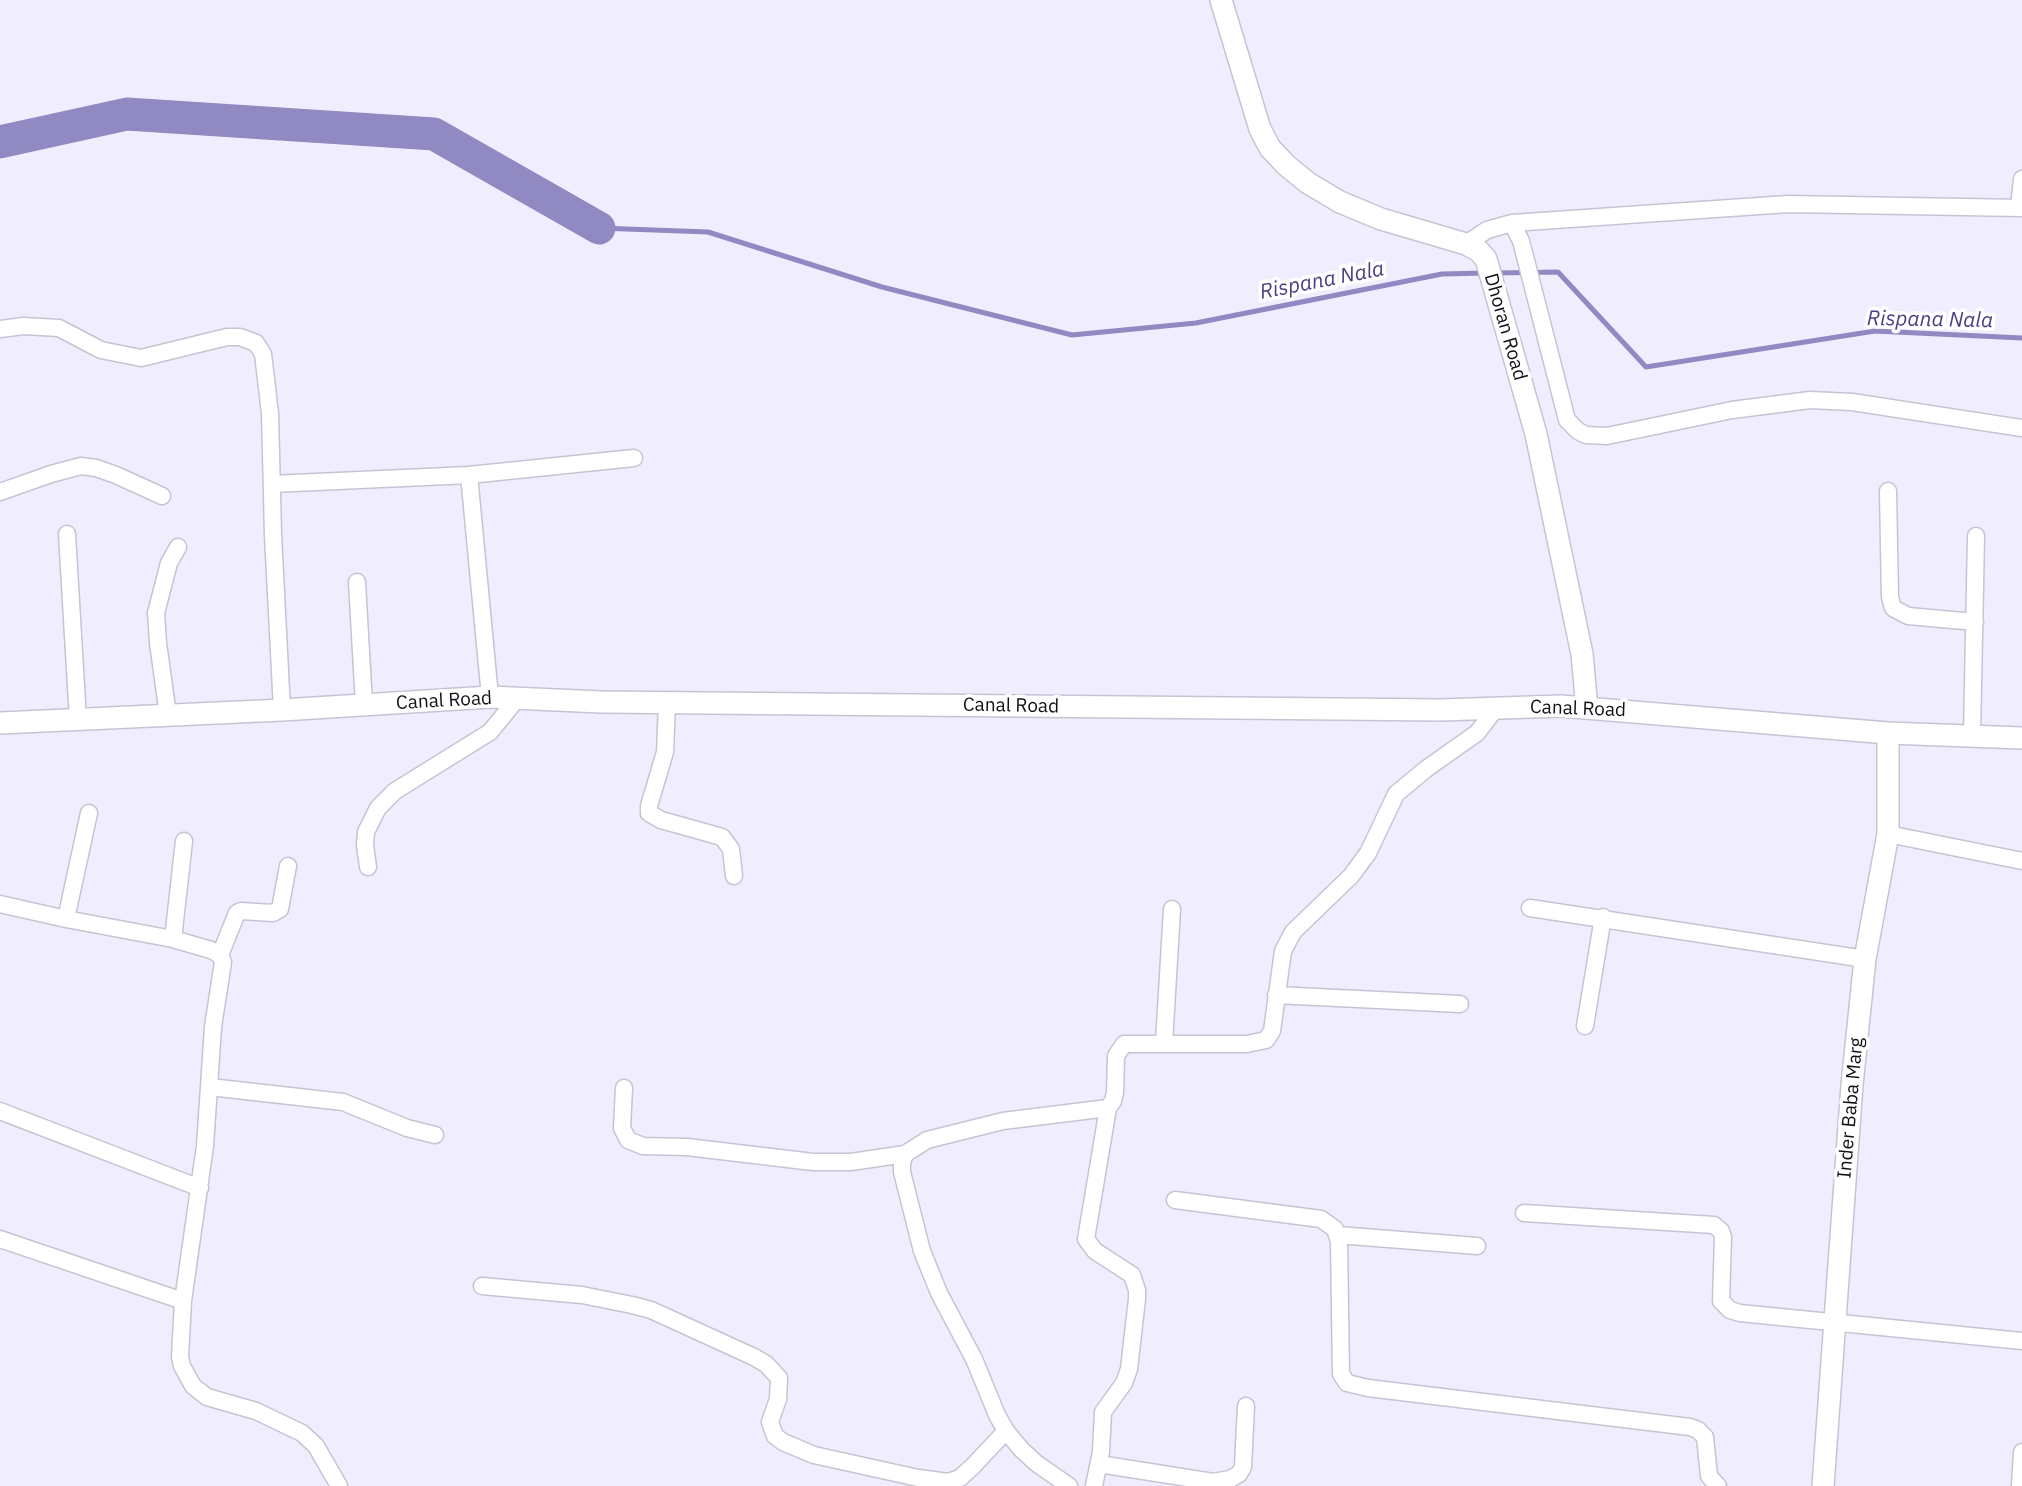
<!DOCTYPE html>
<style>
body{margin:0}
canvas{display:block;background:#f0eefe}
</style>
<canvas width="2022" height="1486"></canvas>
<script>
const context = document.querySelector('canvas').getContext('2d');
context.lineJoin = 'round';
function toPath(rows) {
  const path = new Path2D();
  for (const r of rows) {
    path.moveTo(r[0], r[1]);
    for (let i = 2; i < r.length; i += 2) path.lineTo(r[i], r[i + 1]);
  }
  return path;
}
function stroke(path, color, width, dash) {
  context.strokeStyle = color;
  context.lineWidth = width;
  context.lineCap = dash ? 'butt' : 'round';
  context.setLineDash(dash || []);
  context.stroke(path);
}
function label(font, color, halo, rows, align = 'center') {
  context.font = font + ' "IBM Plex Sans",sans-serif';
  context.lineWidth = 7;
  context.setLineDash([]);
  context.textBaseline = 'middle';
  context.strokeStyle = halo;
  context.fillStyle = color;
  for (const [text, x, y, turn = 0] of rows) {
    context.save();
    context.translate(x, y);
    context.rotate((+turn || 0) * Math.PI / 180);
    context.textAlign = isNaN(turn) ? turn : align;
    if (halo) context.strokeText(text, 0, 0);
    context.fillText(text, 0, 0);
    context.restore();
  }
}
stroke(toPath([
 [599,228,708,232,882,287,1072,335,1196,323,1442,274,1486,273],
 [1496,273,1558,272,1646,367,1875,331,2022,338]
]), '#9189c1', 5);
stroke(toPath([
 [0,142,127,114,434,134,599,228]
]), '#9189c1', 33);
const minor = toPath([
 [2019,207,2022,179],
 [1512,223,1521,241,1567,420,1578,431,1586,435,1607,436,1732,410,1810,400,1852,402,2022,428],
 [1466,244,1487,230,1512,223,1788,204,2022,208],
 [0,329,23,326,59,328,101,350,141,358,227,337,240,337,256,343,263,354,270,413,273,535,282,710],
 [469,475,634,458],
 [272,484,469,475,490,697],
 [1888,491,1890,597,1893,608,1908,616,1975,622],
 [0,492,51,474,81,466,96,468,116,475,162,496],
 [67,534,78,720],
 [357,582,364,705],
 [667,703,665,752,649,806,649,813,661,820,722,837,731,849,734,876],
 [168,715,158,643,156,613,169,563,178,547],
 [1972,735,1976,536],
 [1888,834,2022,861],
 [368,867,365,845,366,832,378,808,395,791,490,732,517,699],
 [0,904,66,919,173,939,211,950,220,955,223,962,213,1027,205,1146,183,1301,180,1357,182,1366,193,1386,207,1397,256,1411,302,1433,316,1446,339,1486],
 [1530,908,1865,959],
 [66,919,89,813],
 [173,939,184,841],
 [220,955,237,913,241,911,273,913,280,909,288,866],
 [1276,995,1460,1004],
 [1585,1026,1603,917],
 [1164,1043,1172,909],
 [210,1087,343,1102,407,1128,435,1135],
 [624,1088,622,1128,628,1140,643,1146,687,1147,813,1162,851,1162,905,1154],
 [0,1111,200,1188],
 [1175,1200,1321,1219,1335,1229,1339,1242,1341,1374,1347,1383,1368,1388,1690,1427,1698,1430,1705,1437,1709,1476,1718,1486],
 [1524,1213,1714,1225,1721,1231,1723,1237,1721,1301,1730,1310,1740,1313,2022,1341],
 [1338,1235,1477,1246],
 [0,1239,183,1301],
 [482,1286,582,1295,632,1305,651,1310,754,1357,766,1364,779,1378,778,1399,770,1422,775,1436,783,1442,814,1455,918,1478,948,1482,960,1478,973,1466,1006,1431],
 [1099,1464,1213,1482,1230,1479,1239,1474,1243,1467,1246,1406],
 [1069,1486,1036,1463,1021,1449,1006,1431,997,1415,974,1359,939,1293,922,1251,902,1172,902,1163,905,1154,927,1140,1003,1121,1108,1108,1113,1101,1115,1093,1116,1056,1124,1044,1247,1044,1266,1040,1272,1031,1283,951,1293,932,1351,876,1368,853,1396,794,1426,769,1477,733,1496,708],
 [1094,1486,1101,1452,1103,1412,1124,1383,1129,1369,1137,1299,1137,1290,1132,1275,1095,1251,1086,1239,1108,1108],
 [2020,1486,2022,1452]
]);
const tertiary = toPath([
 [1221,0,1260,129,1270,148,1286,165,1308,183,1340,202,1381,219,1466,244,1479,251,1486,259,1536,434,1582,654,1587,708],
 [0,723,282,710,490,697,601,702,1441,710,1561,706,1888,733,2022,738],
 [1823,1486,1852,1085,1865,959,1888,834,1888,733]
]);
stroke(minor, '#c5c4d3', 19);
stroke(tertiary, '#c5c4d3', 24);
stroke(minor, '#fff', 16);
stroke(tertiary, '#fff', 21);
label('19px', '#121117', '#fff', [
 ["Dhoran Road",1505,327,74],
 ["Canal Road",444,701,-3],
 ["Canal Road",1011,706,1],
 ["Canal Road",1578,709,2],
 ["Inder Baba Marg",1851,1108,-85]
]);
label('italic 21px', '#4c3d82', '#fff', [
 ["Rispana Nala",1322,281,-11],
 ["Rispana Nala",1930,320,1]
]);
</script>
